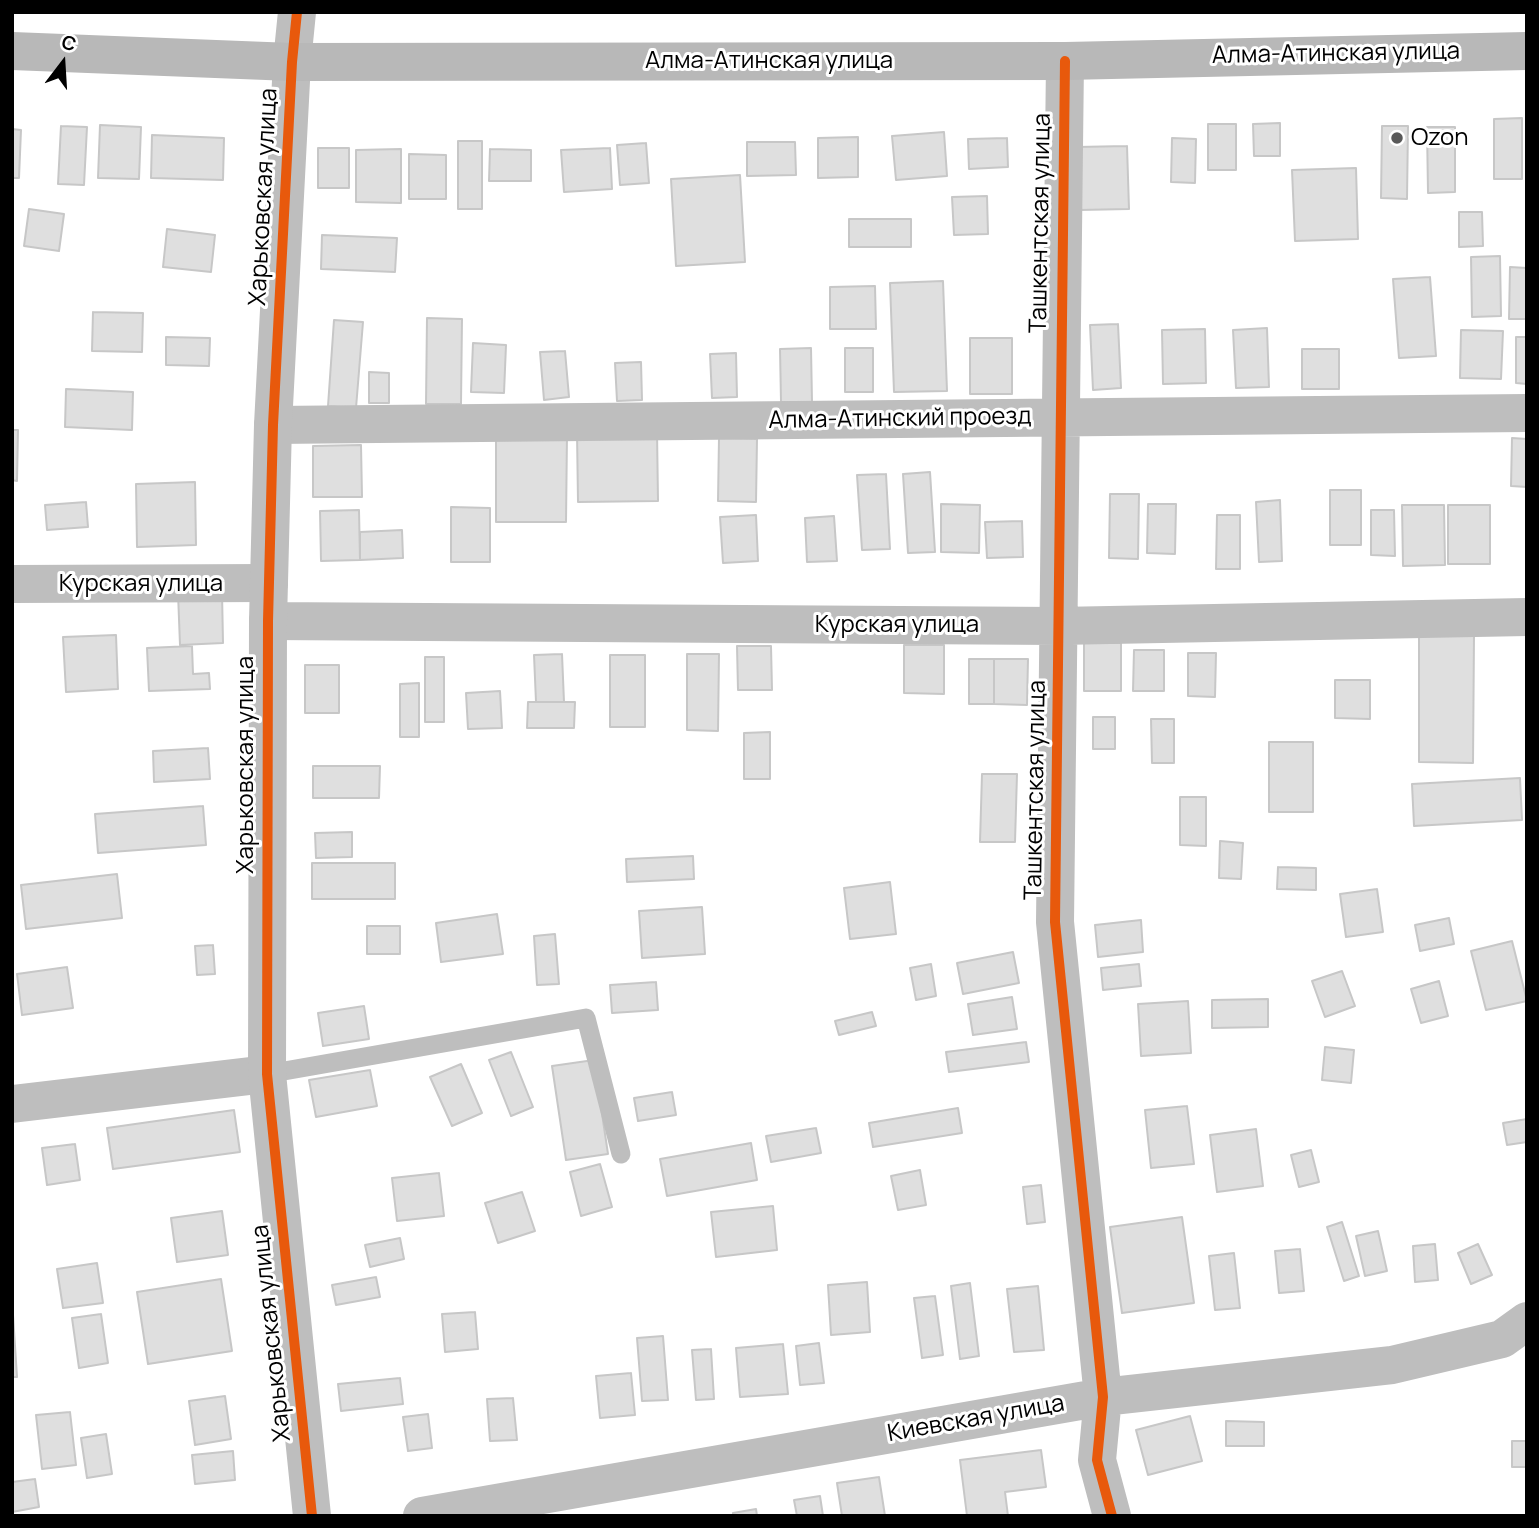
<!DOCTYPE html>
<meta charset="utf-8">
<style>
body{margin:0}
#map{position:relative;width:1539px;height:1528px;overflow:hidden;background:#fff;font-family:Manrope,sans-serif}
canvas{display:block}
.frame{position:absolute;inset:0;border:14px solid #000;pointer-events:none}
.north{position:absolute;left:28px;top:28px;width:70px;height:70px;-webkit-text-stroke:5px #fff;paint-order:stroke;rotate:17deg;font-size:19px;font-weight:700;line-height:28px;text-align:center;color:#000}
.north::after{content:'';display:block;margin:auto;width:24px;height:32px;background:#000;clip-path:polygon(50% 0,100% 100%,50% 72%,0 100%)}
</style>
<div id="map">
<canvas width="1539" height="1528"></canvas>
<div class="frame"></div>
<div class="north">С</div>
</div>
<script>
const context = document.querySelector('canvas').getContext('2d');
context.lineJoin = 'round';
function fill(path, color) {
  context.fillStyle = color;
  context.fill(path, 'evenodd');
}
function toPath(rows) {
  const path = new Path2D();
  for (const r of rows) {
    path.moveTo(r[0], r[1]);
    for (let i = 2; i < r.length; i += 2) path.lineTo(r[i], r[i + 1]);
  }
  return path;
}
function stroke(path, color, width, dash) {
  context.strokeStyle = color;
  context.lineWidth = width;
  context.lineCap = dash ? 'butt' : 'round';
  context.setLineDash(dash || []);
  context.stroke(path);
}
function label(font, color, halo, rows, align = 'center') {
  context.font = font + ' Manrope,sans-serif';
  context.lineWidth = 6;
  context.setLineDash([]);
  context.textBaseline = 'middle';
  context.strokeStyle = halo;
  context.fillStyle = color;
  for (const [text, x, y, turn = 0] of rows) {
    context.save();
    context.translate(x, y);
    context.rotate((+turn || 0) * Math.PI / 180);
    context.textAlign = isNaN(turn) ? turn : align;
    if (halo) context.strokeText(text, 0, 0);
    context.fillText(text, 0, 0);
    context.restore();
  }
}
const building = toPath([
 [1522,118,1522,179,1494,179,1494,119,1522,118],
 [1280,123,1280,156,1254,156,1253,124,1280,123],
 [1208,124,1236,124,1236,170,1208,170,1208,124],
 [100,125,141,127,139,179,98,178,100,125],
 [61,126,87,127,84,185,58,184,61,126],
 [1382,126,1408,126,1407,199,1381,198,1382,126],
 [1427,127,1455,127,1455,192,1428,193,1427,127],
 [12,129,21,130,19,178,12,178,12,129],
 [944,132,947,176,896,180,892,136,944,132],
 [152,135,224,138,223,180,151,178,152,135],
 [858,137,858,177,818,178,818,138,858,137],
 [1007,138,1008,167,969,169,968,139,1007,138],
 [1172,138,1196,139,1195,183,1171,182,1172,138],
 [458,141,482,141,482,209,458,209,458,141],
 [747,142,795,142,796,175,747,176,747,142],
 [646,143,649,183,620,185,617,145,646,143],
 [1127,146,1129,209,1079,210,1077,147,1127,146],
 [318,148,349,148,349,188,318,188,318,148],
 [610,148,612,189,564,192,561,150,610,148],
 [401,149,401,203,356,202,356,150,401,149],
 [490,149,531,150,531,181,489,181,490,149],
 [409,154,446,155,446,199,409,199,409,154],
 [1356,168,1358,239,1295,241,1292,170,1356,168],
 [740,175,745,262,676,266,671,179,740,175],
 [987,196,988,234,954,235,952,197,987,196],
 [29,209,64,214,59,251,24,246,29,209],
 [1459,212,1482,212,1483,246,1459,247,1459,212],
 [849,219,911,219,911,247,849,247,849,219],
 [167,229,215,235,211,272,163,267,167,229],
 [322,235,397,238,395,272,321,269,322,235],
 [1500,256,1501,316,1472,317,1471,257,1500,256],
 [1510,267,1527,268,1527,319,1509,319,1510,267],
 [1430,277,1436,356,1399,358,1393,279,1430,277],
 [943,281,947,391,894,392,890,283,943,281],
 [875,286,876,329,830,329,830,287,875,286],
 [93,312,143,313,142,352,92,351,93,312],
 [427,318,462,319,461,404,426,404,427,318],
 [334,320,363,322,356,408,328,406,334,320],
 [1118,324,1121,388,1093,390,1090,325,1118,324],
 [1267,328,1269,387,1236,388,1233,330,1267,328],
 [1205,329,1206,383,1163,384,1162,330,1205,329],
 [1461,330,1503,331,1501,379,1460,378,1461,330],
 [166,337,210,338,209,366,166,365,166,337],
 [1516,337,1527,337,1527,384,1516,383,1516,337],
 [970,338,1012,338,1012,394,970,394,970,338],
 [473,343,506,345,504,393,471,392,473,343],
 [811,348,812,402,781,402,780,349,811,348],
 [845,348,873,348,873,392,845,392,845,348],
 [1302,349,1339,349,1339,389,1302,389,1302,349],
 [565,351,569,397,544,400,540,352,565,351],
 [736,353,737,397,712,398,710,354,736,353],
 [641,362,642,400,617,401,615,363,641,362],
 [369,372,389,373,389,403,369,403,369,372],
 [66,389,133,392,132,430,65,427,66,389],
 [12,430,18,430,17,481,12,480,12,430],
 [657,431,658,501,578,502,577,432,657,431],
 [496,434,567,434,566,522,496,522,496,434],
 [719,438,757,439,756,502,718,501,719,438],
 [1512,438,1527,439,1527,487,1511,486,1512,438],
 [361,445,362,497,313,497,313,446,361,445],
 [930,472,935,552,908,553,903,474,930,472],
 [886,474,890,549,862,550,857,475,886,474],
 [195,482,196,545,137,547,136,484,195,482],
 [1330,490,1361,490,1361,545,1330,545,1330,490],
 [1110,494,1139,494,1138,559,1109,558,1110,494],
 [1280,500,1282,561,1259,562,1256,502,1280,500],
 [86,502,88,527,47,530,45,505,86,502],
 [941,504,980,505,979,553,941,552,941,504],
 [1148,504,1176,504,1175,554,1147,553,1148,504],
 [1402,505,1444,505,1445,565,1403,566,1402,505],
 [1448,505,1490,505,1490,564,1448,564,1448,505],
 [451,507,490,508,490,562,451,562,451,507],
 [359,510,360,560,321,561,320,511,359,510],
 [1371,510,1394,510,1395,556,1371,555,1371,510],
 [756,515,758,561,723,563,720,517,756,515],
 [1217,515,1240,515,1240,569,1216,569,1217,515],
 [834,516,837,561,807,562,805,518,834,516],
 [1022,521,1023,557,987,558,985,522,1022,521],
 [402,530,403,558,360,560,360,532,402,530],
 [222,592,223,643,180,645,178,593,222,592],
 [1419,634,1474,634,1473,763,1419,762,1419,634],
 [116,635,118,689,66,692,63,637,116,635],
 [1084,643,1121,643,1121,691,1084,691,1084,643],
 [904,645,944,645,944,694,904,693,904,645],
 [192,646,193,674,209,673,210,689,149,691,147,648,192,646],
 [737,646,771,646,772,690,738,690,737,646],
 [1134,650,1164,650,1164,691,1133,691,1134,650],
 [1188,653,1216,653,1215,697,1188,696,1188,653],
 [562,654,564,702,536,702,534,655,562,654],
 [687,654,719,654,718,731,687,730,687,654],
 [610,655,645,655,645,727,610,727,610,655],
 [425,657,444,657,444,722,425,722,425,657],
 [969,659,994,659,994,704,969,704,969,659],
 [994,659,1028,659,1027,705,994,704,994,659],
 [305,665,339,665,339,713,305,713,305,665],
 [1335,680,1370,680,1370,719,1335,718,1335,680],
 [419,683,419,737,400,737,400,684,419,683],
 [500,691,502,728,468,729,466,693,500,691],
 [528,702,575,702,574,728,527,728,528,702],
 [1093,717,1115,717,1115,749,1093,749,1093,717],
 [1151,719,1174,719,1174,763,1152,763,1151,719],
 [770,732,770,779,744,779,744,733,770,732],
 [1269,742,1313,742,1313,812,1269,812,1269,742],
 [208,748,210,779,154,782,153,751,208,748],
 [313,766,380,766,379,798,313,798,313,766],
 [982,774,1017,774,1015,842,980,842,982,774],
 [1520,778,1522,820,1414,826,1412,784,1520,778],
 [1180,797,1206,797,1206,846,1180,845,1180,797],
 [203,806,206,845,98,853,95,814,203,806],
 [352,832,352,857,316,858,315,833,352,832],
 [1220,841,1243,843,1241,879,1219,878,1220,841],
 [693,856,694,879,627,882,626,859,693,856],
 [312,863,395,863,395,899,312,899,312,863],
 [1278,867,1316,868,1316,890,1277,889,1278,867],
 [117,874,122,918,26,929,21,885,117,874],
 [890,882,896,934,850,939,844,888,890,882],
 [1377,889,1383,932,1346,937,1340,894,1377,889],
 [702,907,705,954,642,958,639,911,702,907],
 [497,914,503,954,441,962,436,923,497,914],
 [1449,918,1454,944,1420,951,1415,925,1449,918],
 [1141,920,1143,952,1098,957,1095,925,1141,920],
 [367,926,400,926,400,954,367,954,367,926],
 [555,934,559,984,537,985,534,936,555,934],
 [1512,941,1527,1001,1486,1010,1471,951,1512,941],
 [213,945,215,974,197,975,195,946,213,945],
 [1013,952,1019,983,963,994,957,963,1013,952],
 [931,964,936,996,916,1000,910,968,931,964],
 [1139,964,1141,986,1103,990,1101,968,1139,964],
 [67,967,73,1008,22,1015,17,974,67,967],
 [1342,971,1355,1006,1325,1017,1312,981,1342,971],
 [1439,981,1448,1016,1421,1023,1411,989,1439,981],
 [656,982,658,1010,612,1013,610,985,656,982],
 [1012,997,1017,1029,973,1035,968,1004,1012,997],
 [1268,999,1268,1027,1212,1028,1212,1000,1268,999],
 [1188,1001,1191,1053,1141,1056,1138,1004,1188,1001],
 [364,1006,369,1039,323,1046,318,1013,364,1006],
 [872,1012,876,1026,839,1035,835,1021,872,1012],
 [1026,1042,1029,1062,949,1072,946,1052,1026,1042],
 [1325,1047,1354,1050,1351,1083,1322,1080,1325,1047],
 [511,1052,533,1107,511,1116,489,1060,511,1052],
 [594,1060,608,1154,566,1160,552,1066,594,1060],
 [461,1064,482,1113,452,1126,430,1077,461,1064],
 [370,1070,377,1106,316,1117,309,1080,370,1070],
 [672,1092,676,1115,638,1121,634,1098,672,1092],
 [1187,1106,1194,1164,1151,1168,1145,1110,1187,1106],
 [958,1108,962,1133,873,1147,869,1123,958,1108],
 [234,1110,240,1152,113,1169,107,1128,234,1110],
 [1527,1119,1527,1142,1507,1145,1503,1123,1527,1119],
 [816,1128,821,1153,771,1162,766,1136,816,1128],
 [1256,1129,1263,1186,1217,1192,1210,1135,1256,1129],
 [751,1143,757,1180,667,1196,660,1159,751,1143],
 [75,1144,80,1180,47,1185,42,1148,75,1144],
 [1311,1150,1319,1182,1299,1187,1291,1155,1311,1150],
 [600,1164,612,1207,581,1216,570,1172,600,1164],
 [920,1170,926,1205,898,1210,891,1176,920,1170],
 [439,1173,444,1216,397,1221,392,1178,439,1173],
 [1041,1185,1045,1222,1027,1224,1023,1187,1041,1185],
 [522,1192,535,1231,498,1243,485,1203,522,1192],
 [773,1206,777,1250,716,1257,711,1212,773,1206],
 [222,1211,228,1255,177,1262,171,1218,222,1211],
 [1182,1217,1194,1303,1122,1313,1110,1227,1182,1217],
 [1342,1222,1359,1276,1344,1281,1327,1227,1342,1222],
 [1378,1231,1387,1271,1365,1276,1356,1236,1378,1231],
 [400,1238,404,1259,370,1267,365,1245,400,1238],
 [1435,1244,1438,1280,1415,1282,1413,1246,1435,1244],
 [1478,1244,1492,1275,1471,1284,1458,1253,1478,1244],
 [1300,1249,1304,1291,1279,1293,1275,1251,1300,1249],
 [1234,1253,1240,1308,1215,1310,1209,1256,1234,1253],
 [97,1263,103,1303,63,1308,57,1269,97,1263],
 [376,1277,380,1297,336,1305,332,1285,376,1277],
 [221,1279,232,1351,148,1364,137,1292,221,1279],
 [867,1282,870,1332,831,1335,828,1285,867,1282],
 [970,1283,979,1356,960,1359,951,1286,970,1283],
 [1038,1286,1044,1350,1014,1352,1007,1289,1038,1286],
 [935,1296,943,1355,922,1358,914,1298,935,1296],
 [12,1299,17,1377,12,1377,12,1299],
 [475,1312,478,1349,445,1352,442,1314,475,1312],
 [101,1314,108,1363,79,1368,72,1318,101,1314],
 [663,1336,668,1400,642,1401,637,1338,663,1336],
 [819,1343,824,1383,800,1385,796,1346,819,1343],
 [783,1344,788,1394,740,1397,736,1348,783,1344],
 [711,1349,714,1399,696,1400,692,1350,711,1349],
 [631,1373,635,1415,600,1418,596,1376,631,1373],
 [400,1378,403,1404,341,1411,338,1384,400,1378],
 [225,1396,231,1439,195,1445,189,1401,225,1396],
 [513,1398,517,1440,490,1441,487,1399,513,1398],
 [70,1412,76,1465,42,1469,36,1415,70,1412],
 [428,1414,432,1448,408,1451,403,1417,428,1414],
 [1190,1416,1202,1461,1148,1475,1136,1430,1190,1416],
 [1226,1421,1264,1422,1264,1446,1226,1446,1226,1421],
 [106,1434,112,1474,87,1478,81,1438,106,1434],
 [1512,1441,1527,1441,1527,1467,1512,1467,1512,1441],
 [1041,1450,1046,1487,1005,1492,1008,1516,967,1516,960,1460,1041,1450],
 [233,1451,235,1480,195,1484,192,1455,233,1451],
 [879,1477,885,1516,842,1516,837,1483,879,1477],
 [35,1479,39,1507,12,1512,12,1482,35,1479],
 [820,1496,823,1516,797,1516,794,1500,820,1496],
 [756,1509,757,1516,733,1516,733,1513,756,1509]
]);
fill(building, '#dfdfdf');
stroke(building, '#c7c7c7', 2);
stroke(toPath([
 [267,1074,586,1018,621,1154]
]), '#bebebe', 19);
stroke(toPath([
 [1065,61,1055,922,1103,1397,1097,1460,1112,1516],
 [292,62,297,12],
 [273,425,1527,413],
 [12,584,269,583],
 [268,621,1058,626,1527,617],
 [12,1104,267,1074],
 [422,1516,1103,1397,1392,1365,1502,1339,1527,1321]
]), '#bebebe', 38);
stroke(toPath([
 [292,62,273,425,268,621,267,1074,312,1516]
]), '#bebebe', 38);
stroke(toPath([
 [12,51,292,62,1065,61,1527,51]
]), '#b8b8b8', 38);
stroke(toPath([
 [297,12,292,62,273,425,268,621,267,1074,312,1516],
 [1065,61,1055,922,1103,1397,1097,1460,1112,1516]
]), '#e8590c', 10);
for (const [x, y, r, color] of [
 [1397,138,7,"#595959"]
]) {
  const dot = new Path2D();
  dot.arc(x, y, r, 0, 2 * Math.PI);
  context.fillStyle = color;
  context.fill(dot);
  stroke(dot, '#fff', 2.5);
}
label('24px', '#000', '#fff', [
 ["Алма-Атинская улица",1336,54,-1],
 ["Алма-Атинская улица",769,61],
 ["Харьковская улица",264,197,-87],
 ["Ташкентская улица",1041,223,-89],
 ["Алма-Атинский проезд",900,419,-1],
 ["Курская улица",141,584],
 ["Курская улица",897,625],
 ["Харьковская улица",246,765,-90],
 ["Ташкентская улица",1036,790,-89],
 ["Харьковская улица",272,1333,-96],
 ["Киевская улица",976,1419,-10]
]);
label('24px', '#000', '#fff', [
 ["Ozon",1411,138]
], 'left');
</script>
